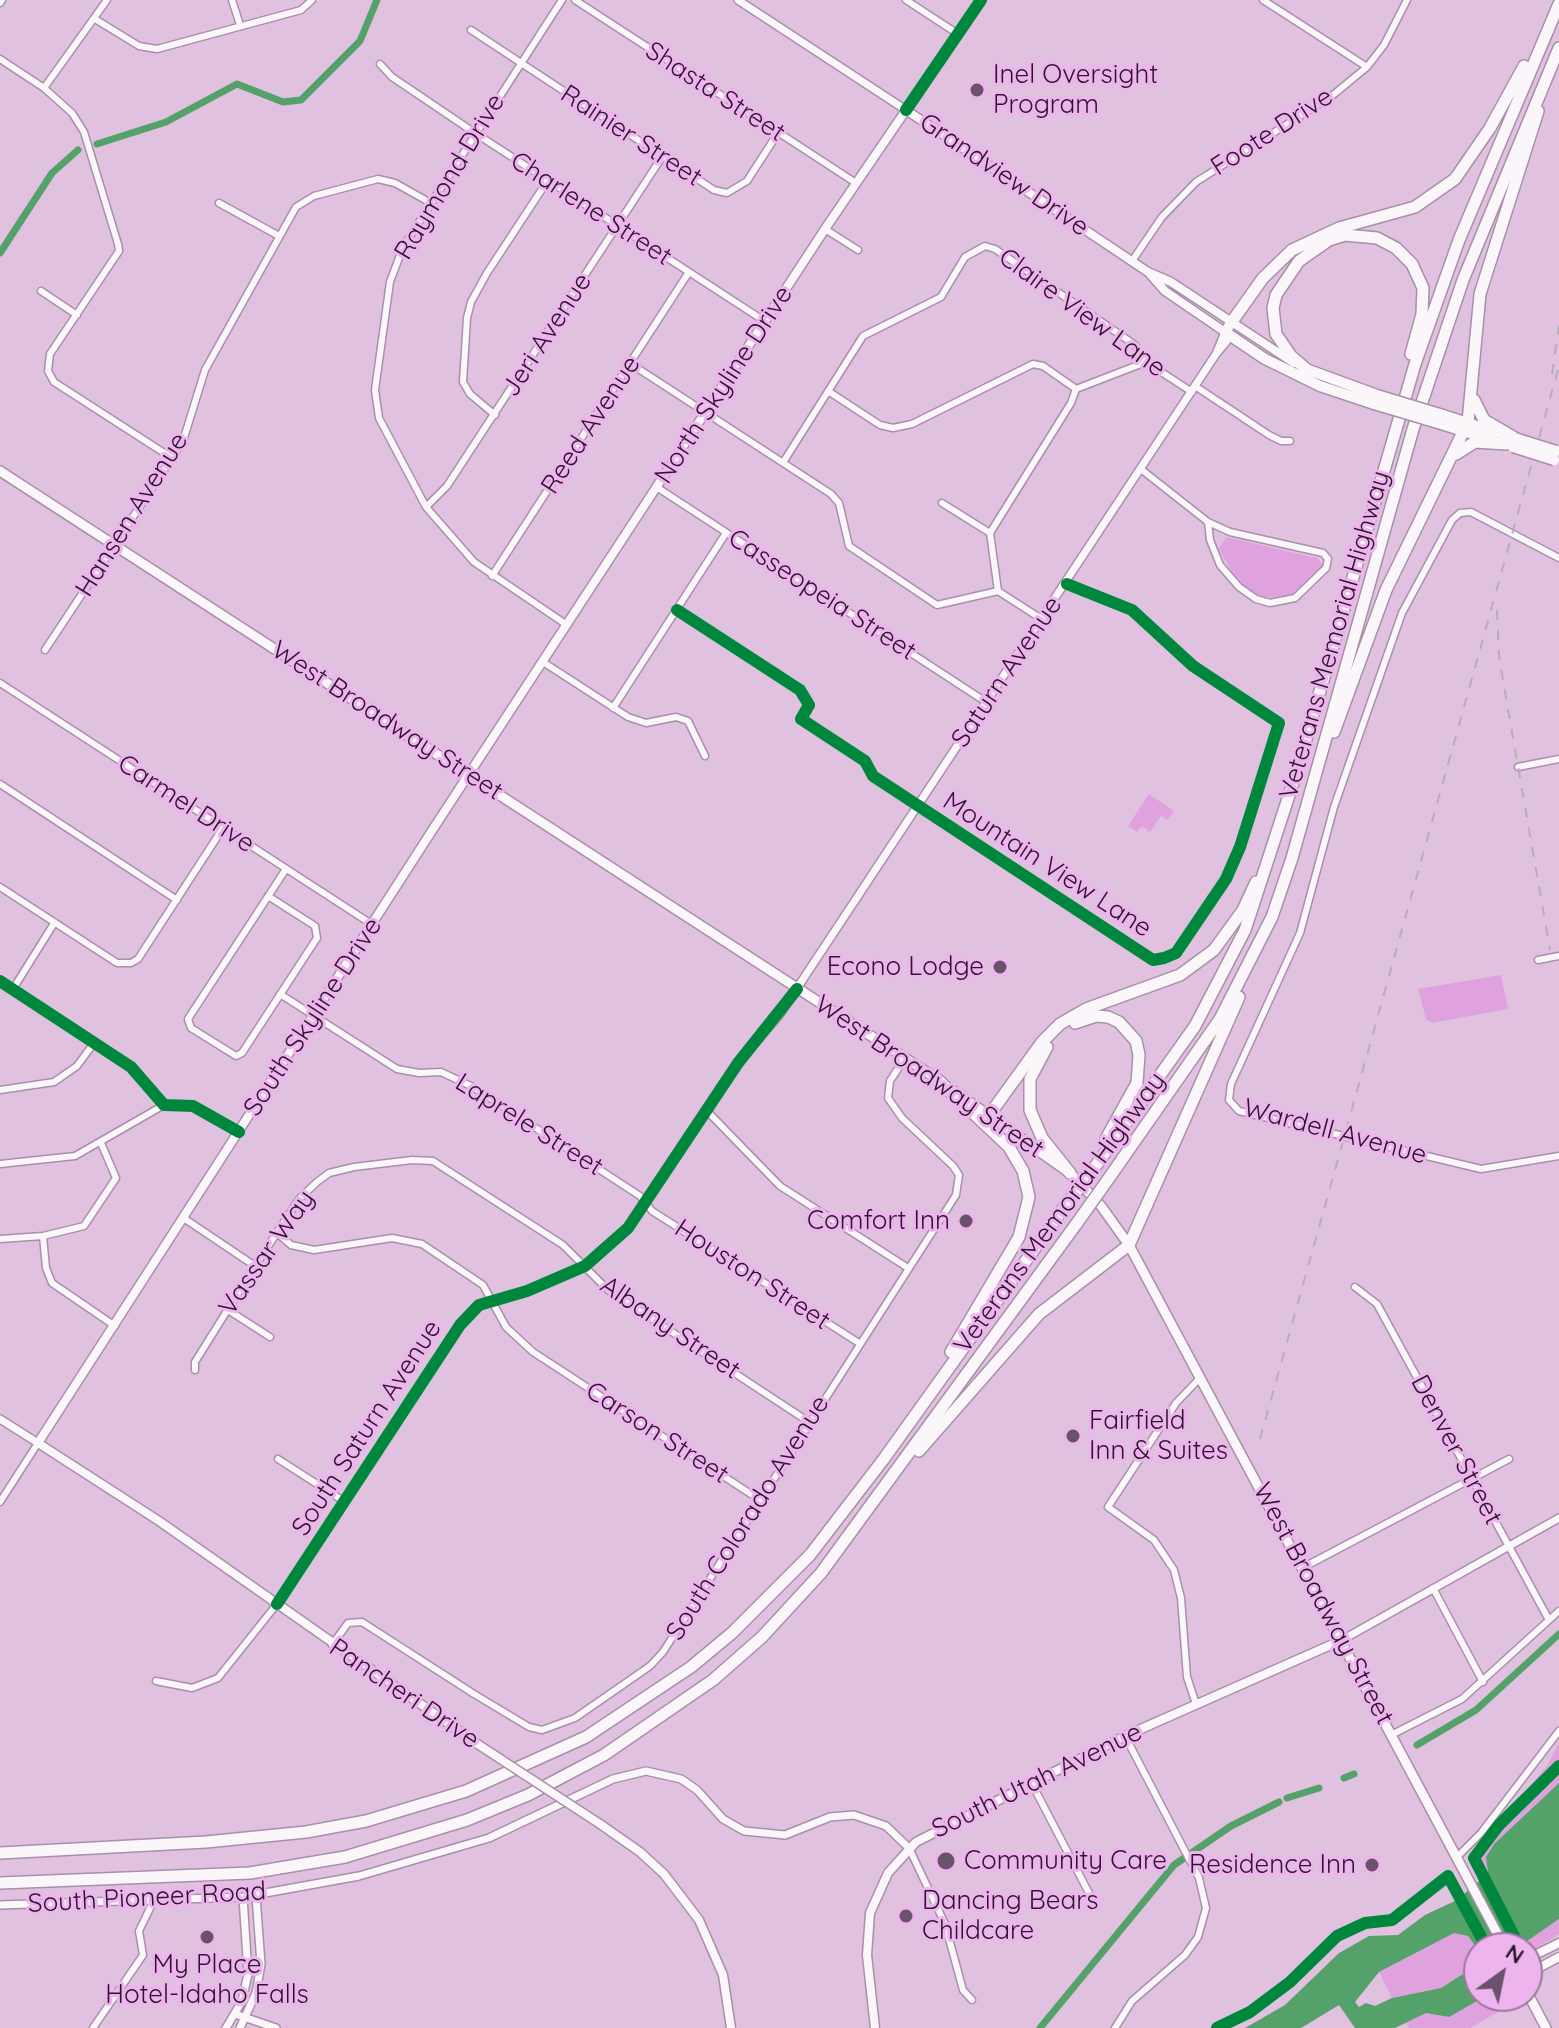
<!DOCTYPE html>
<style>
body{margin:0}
#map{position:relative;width:1559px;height:2028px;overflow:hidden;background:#e0c1e0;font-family:Quicksand,sans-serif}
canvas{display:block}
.north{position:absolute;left:1463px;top:1932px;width:80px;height:80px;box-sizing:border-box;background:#edb4ed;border:2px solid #a075a0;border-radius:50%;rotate:33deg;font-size:22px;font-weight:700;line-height:32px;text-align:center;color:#2c162c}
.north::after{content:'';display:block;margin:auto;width:28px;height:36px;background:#6b526b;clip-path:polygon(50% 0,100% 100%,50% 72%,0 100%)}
</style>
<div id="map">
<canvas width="1559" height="2028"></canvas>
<div class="north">N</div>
</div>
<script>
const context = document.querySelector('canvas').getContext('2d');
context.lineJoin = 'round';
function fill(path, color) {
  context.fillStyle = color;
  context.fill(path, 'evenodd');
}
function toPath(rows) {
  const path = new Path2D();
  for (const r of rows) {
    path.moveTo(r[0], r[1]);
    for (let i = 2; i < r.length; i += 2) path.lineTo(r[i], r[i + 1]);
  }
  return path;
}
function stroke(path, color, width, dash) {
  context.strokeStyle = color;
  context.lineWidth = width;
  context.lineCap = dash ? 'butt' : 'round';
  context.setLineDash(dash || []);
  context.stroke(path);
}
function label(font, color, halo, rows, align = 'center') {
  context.font = font + ' Quicksand,sans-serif';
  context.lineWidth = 6;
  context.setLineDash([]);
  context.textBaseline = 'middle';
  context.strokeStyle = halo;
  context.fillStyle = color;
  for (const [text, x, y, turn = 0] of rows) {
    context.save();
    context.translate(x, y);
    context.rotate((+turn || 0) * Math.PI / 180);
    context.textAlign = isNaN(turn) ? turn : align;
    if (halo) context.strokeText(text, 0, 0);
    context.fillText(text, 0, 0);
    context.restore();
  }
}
fill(toPath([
 [1226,537,1317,558,1323,565,1301,589,1284,598,1263,597,1245,587,1231,570,1219,549],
 [1149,794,1174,811,1168,820,1161,816,1150,832,1142,826,1137,832,1128,826],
 [1501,975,1508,1009,1432,1023,1426,1019,1418,989],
 [1559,1742,1559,1783,1495,1843,1484,1879,1476,1863,1475,1850,1547,1766],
 [1559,1919,1559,1934,1532,1951,1519,1944],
 [1454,1933,1468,1936,1478,1950,1474,1967,1441,1988,1392,1998,1379,1972],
 [1486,1996,1508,1996,1512,2004,1470,2028,1409,2028,1406,2022,1426,2013,1449,2017]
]), '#dfa2df');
fill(toPath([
 [1559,1783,1559,1919,1517,1948,1479,1948,1479,1996,1486,1996,1449,2017,1426,2013,1395,2028,1355,2028,1339,2005,1301,2028,1245,2028,1285,2005,1339,1953,1369,1936,1398,1935,1425,1915,1457,1900,1488,1873,1486,1857,1495,1843],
 [1454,1933,1468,1936,1478,1950,1474,1967,1441,1988,1392,1998,1375,2006,1366,2003,1359,2007,1355,2002,1379,1972]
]), '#54a169');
stroke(toPath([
 [97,144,166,122,237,84,283,102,301,100,360,41,377,0],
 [0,253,52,173,78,150],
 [1417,1745,1476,1710,1559,1634],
 [1344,1778,1354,1774],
 [1287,1798,1319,1788],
 [1040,2028,1174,1865,1231,1826,1279,1802]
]), '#54a169', 7);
const minor = toPath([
 [232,0,240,25],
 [562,0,403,247,390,282,375,390,379,418,426,507,474,562,567,625],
 [575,0,856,183],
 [906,0,958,34],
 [1263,0,1367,67],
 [0,3,2,0],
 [95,19,139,46,157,49,301,10,312,0],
 [471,30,714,190,727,193,747,181,778,133],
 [0,59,44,88,72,113,84,132,118,244,119,251,50,354,48,371,54,382,172,458],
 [380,64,392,77,475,133,766,322],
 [44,88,107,0],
 [219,203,279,236],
 [825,229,858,250],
 [1132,261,1162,217,1196,182,1333,95,1367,67,1384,45,1407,0],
 [41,291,77,315],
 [631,364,831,494,839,503,849,546,937,605,998,591,1043,620],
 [1195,386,1269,435,1281,441,1290,441],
 [1076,389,1146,362],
 [828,391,880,425,893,428,912,424,1033,364,1043,366,1076,389],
 [495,415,470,394,463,382,467,318,471,302,487,273,548,180],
 [784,461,863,336,941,297,965,257,985,246,995,249,1135,345,1146,362,1192,392],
 [1142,470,1208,522],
 [658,488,986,702],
 [942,503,990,533],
 [426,507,447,486,662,157],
 [1208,522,1230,532,1323,553,1328,559,1326,568,1295,598,1270,603,1256,599,1239,587,1220,565,1210,540,1208,522],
 [1559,558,1471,512,1460,513,1452,520,1402,613,1334,807,1300,933,1231,1084,1229,1100,1239,1111,1481,1169,1559,1156],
 [492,576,689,272],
 [998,591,990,533,1071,403,1076,389],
 [677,610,800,690,809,705,801,719,865,761,873,776,1153,960,1164,958,1176,953,1226,879,1240,847,1279,723,1193,666,1132,610,1067,584],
 [45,650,183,441,205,370,296,207,314,196,378,179,395,183,429,202],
 [543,662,628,717,646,723,676,717,688,721,705,756],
 [0,683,373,925],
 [613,708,726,533],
 [1518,767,1559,759],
 [0,784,177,900],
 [0,887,117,963,131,963,138,959,223,828],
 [268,896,315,926,317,938,242,1053,236,1056,191,1028,188,1019,282,875,286,869],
 [1538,960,1559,956],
 [0,981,131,1067,164,1105,193,1106,239,1132],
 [13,989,53,925],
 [280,994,397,1069,419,1073,441,1072,473,1087,640,1196,652,1211,859,1343],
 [0,1090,54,1082,77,1066,94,1043],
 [707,1111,780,1186,908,1268],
 [0,1164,75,1156,164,1105],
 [185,1219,255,1266],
 [277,1233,291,1245,314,1250,392,1238,422,1244,483,1285,506,1327,533,1352,760,1500],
 [43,1236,46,1268,52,1283,115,1326],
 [0,1239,43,1236,84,1226,116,1178,101,1143],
 [1355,1287,1377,1304,1549,1620],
 [228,1310,270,1337],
 [195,1370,195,1362,255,1266,299,1199,317,1182,329,1173,354,1167,412,1160,433,1161,563,1245,608,1290,809,1422],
 [278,1459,345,1502],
 [0,1502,38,1443],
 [1304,1567,1509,1459],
 [1433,1588,1483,1682],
 [332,1645,348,1623,362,1622,474,1694,529,1727,542,1730,575,1718,650,1666,663,1652,956,1195,959,1175,953,1166,902,1118,888,1098,890,1081,905,1058],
 [156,1681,192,1688,218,1678,277,1604],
 [1196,1704,1187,1677,1181,1598,1174,1570,1154,1540,1108,1507,1176,1403,1200,1378],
 [1393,1734,1462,1699,1559,1611],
 [1032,1784,1090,1895],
 [909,1848,945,1924,963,1990,972,2000],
 [1457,1857,1481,1833,1559,1731],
 [93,2028,143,1955,139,1931,155,1898],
 [1115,2028,1132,2001,1185,1955,1198,1937,1206,1908,1199,1878,1125,1736]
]);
const tertiary = toPath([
 [738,0,906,110],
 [1216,354,1225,332],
 [0,1419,38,1443],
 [277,1604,460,1325,479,1305,527,1291,585,1266,628,1228,738,1063,780,1014,1216,354,1231,336],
 [1342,1640,1559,1518],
 [0,1905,243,1897,359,1876,489,1838,613,1779,646,1771,681,1779,697,1790,723,1819,744,1831,785,1835,830,1817,854,1815,886,1826,909,1848],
 [235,2014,276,2028],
 [226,2028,242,2001,248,1974,243,1897],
 [240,2028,256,1993,261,1964,256,1896]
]);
const secondary = toPath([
 [906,110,1148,272,1171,282,1294,363],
 [1150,274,1165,291,1225,332],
 [479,1745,159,1521,38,1443,435,826,825,229,981,0],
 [600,1824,640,1852,664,1874,699,1920,723,1975,731,2028],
 [1527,1959,1559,1943],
 [1527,1974,1559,1957],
 [875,2028,867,1955,870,1913,888,1873,916,1842,1125,1736,1342,1640]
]);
const primary = toPath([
 [0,471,942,1082],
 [954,1091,1070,1173,1101,1206,1129,1245,1505,1948],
 [1527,1992,1546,2028]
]);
const trunk = toPath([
 [1231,323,1225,332,1265,359,1320,386,1374,404],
 [1306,369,1377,395],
 [1443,415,1502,434],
 [1441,424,1492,440]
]);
const motorway = toPath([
 [1231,323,1263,278,1292,250,1339,228,1415,207,1455,179,1490,128,1524,66],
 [1306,369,1291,356,1276,334,1273,308,1276,295,1299,261,1329,240,1345,235,1377,238,1396,248,1412,264,1423,288,1422,314,1411,354],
 [1474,400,1484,420,1515,438],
 [1456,454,1475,442,1506,444],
 [1334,732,1386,590,1468,422,1480,294,1538,111],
 [1075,1023,1096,1016,1108,1017,1119,1022,1136,1041,1139,1055,1137,1083,1106,1139],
 [1047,1047,1030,1079,1030,1110,1042,1138,1070,1173],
 [938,1080,1009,1147,1023,1171,1029,1197,1019,1237,951,1352],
 [990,1114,1042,1042,1060,1024,1086,1009,1180,975,1214,950,1243,910,1256,882],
 [1097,1164,1195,1026,1245,930,1295,777,1415,364,1459,240,1559,4],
 [1109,1178,1220,1019,1272,917,1292,858,1413,429,1463,280,1559,48],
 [919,1451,1039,1314,1129,1245,1239,997],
 [0,1853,206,1842,306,1832,366,1821,466,1791,586,1737,691,1667,732,1633,810,1555,883,1460,1063,1209],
 [0,1883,250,1873,345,1857,467,1820,528,1795,604,1755,713,1680,762,1637,821,1573,1077,1223]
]);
stroke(minor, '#a890a8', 9);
stroke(tertiary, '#a890a8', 10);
stroke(secondary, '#a890a8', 11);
stroke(primary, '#a890a8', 12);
stroke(trunk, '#a890a8', 13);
stroke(motorway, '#a890a8', 14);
stroke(minor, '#faf6fa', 6);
stroke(tertiary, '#faf6fa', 7);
stroke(secondary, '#faf6fa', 8);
stroke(primary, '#faf6fa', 9);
stroke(trunk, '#faf6fa', 10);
stroke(motorway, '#faf6fa', 11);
stroke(toPath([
 [1552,374,1559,326],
 [1497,610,1499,657,1550,950],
 [1260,1439,1559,366]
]), '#b6aeb6', 2, [10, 10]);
const secondaryBridge = toPath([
 [479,1745,600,1824]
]);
const trunkBridge = toPath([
 [1377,395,1443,415],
 [1374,404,1441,424],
 [1515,438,1556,451],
 [1513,447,1554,460]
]);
const motorwayBridge = toPath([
 [1063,1209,1097,1164],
 [1077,1223,1109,1178]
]);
stroke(secondaryBridge, '#a890a8', 11, []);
stroke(trunkBridge, '#a890a8', 13, []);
stroke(motorwayBridge, '#a890a8', 14, []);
stroke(secondaryBridge, '#faf6fa', 8);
stroke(trunkBridge, '#faf6fa', 10);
stroke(motorwayBridge, '#faf6fa', 11);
stroke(toPath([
 [906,110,981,0],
 [677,610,800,690,809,705,801,719,865,761,873,776,1153,960,1164,958,1176,953,1226,879,1240,847,1279,723,1193,666,1132,610,1067,584],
 [0,981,131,1067,164,1105,193,1106,239,1132],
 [277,1604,460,1325,479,1305,527,1291,585,1266,628,1228,738,1063,797,989],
 [1520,1948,1474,1858,1499,1825,1559,1766],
 [1217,2028,1250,2012,1290,1982,1337,1936,1365,1923,1392,1920,1448,1876,1487,1948]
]), '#00873e', 12);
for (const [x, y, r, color] of [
 [977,90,8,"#6b526b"],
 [1000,967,8,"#6b526b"],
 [966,1221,8,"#6b526b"],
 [1073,1436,8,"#6b526b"],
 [946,1861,10,"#6b526b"],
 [1372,1865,8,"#6b526b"],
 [906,1916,8,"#6b526b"],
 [207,1937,8,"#6b526b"]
]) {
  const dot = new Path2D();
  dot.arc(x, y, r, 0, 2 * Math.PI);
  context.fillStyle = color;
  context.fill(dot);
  stroke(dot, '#edb4ed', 3);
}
label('26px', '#2c162c', '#edb4ed', [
 ["Inel Oversight",993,75],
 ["Program",993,105],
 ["Econo Lodge",984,967,"right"],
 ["Comfort Inn",950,1221,"right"],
 ["Fairfield",1089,1421],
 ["Inn & Suites",1089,1451],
 ["Community Care",964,1861],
 ["Residence Inn",1356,1865,"right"],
 ["Dancing Bears",922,1901],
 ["Childcare",922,1931],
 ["My Place",207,1965,"center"],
 ["Hotel-Idaho Falls",207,1995,"center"]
], 'left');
label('26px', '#2c162c', '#edb4ed', [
 ["Shasta Street",715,92,33],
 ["Foote Drive",1272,132,-33],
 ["Rainier Street",631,136,33],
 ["Grandview Drive",1004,175,34],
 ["Raymond Drive",450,177,-59],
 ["Charlene Street",591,209,33],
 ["Claire View Lane",1082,313,36],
 ["Jeri Avenue",547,335,-57],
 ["North Skyline Drive",724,385,-57],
 ["Reed Avenue",591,425,-57],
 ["Hansen Avenue",132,515,-58],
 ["Casseopeia Street",822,595,33],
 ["Veterans Memorial Highway",1335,635,-74],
 ["Saturn Avenue",1007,672,-56],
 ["West Broadway Street",387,721,33],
 ["Carmel Drive",186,804,33],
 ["Mountain View Lane",1047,865,33],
 ["South Skyline Drive",313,1017,-57],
 ["West Broadway Street",929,1077,34],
 ["Laprele Street",529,1125,32],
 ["Wardell Avenue",1335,1132,15],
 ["Veterans Memorial Highway",1060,1213,-54],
 ["Vassar Way",267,1253,-55],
 ["Houston Street",752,1275,33],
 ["Albany Street",670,1328,34],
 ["South Saturn Avenue",367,1428,-57],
 ["Carson Street",657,1433,33],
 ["Denver Street",1456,1450,62],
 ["South Colorado Avenue",748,1518,-58],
 ["West Broadway Street",1323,1604,62],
 ["Pancheri Drive",404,1694,34],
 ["South Utah Avenue",1037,1781,-26],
 ["South Pioneer Road",147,1898,-3]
]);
</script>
